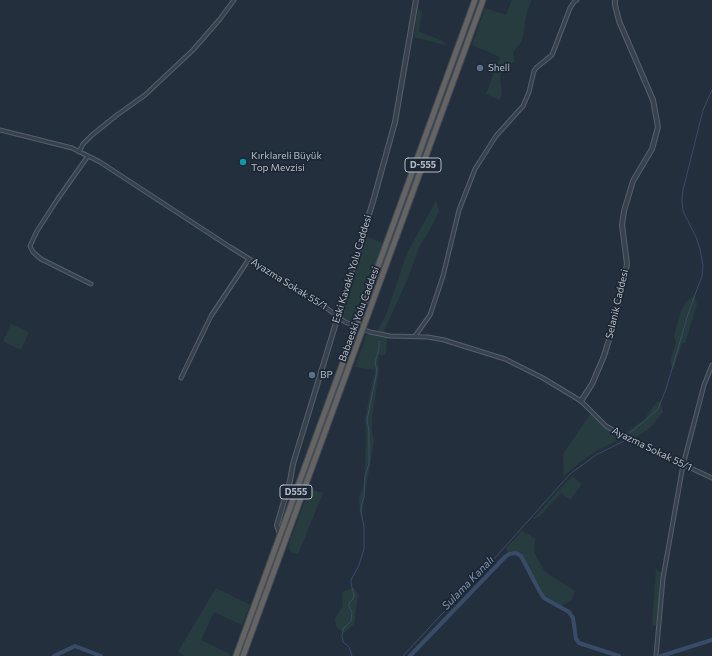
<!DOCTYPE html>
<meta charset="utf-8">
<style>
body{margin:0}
canvas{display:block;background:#242f3e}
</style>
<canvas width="712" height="656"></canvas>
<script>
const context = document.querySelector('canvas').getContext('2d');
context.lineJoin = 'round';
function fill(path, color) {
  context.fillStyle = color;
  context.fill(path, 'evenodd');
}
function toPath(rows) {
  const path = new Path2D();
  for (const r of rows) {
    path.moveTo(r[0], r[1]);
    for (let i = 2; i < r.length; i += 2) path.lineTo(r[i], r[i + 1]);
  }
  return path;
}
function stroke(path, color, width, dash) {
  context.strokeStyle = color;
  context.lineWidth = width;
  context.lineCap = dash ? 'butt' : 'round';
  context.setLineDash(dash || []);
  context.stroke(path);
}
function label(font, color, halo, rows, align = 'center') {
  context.font = font + ' Commissioner,sans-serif';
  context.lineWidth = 3.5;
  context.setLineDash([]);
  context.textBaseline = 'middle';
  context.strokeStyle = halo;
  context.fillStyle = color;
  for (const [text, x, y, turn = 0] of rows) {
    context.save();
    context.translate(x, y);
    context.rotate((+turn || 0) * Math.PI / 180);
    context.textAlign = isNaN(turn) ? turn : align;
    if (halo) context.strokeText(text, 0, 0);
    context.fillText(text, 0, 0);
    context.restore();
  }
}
fill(toPath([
 [512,0,532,0,527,11,522,41,513,52,514,62,504,67,500,76,502,94,499,100,486,94,500,57,472,45,485,8,506,15],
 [418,9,422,12,419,32,443,41,446,45,414,37],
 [436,201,439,211,431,228,420,245,408,278,383,333,377,331,386,315,407,253],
 [365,236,383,243,367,287,353,321,350,322,343,318,342,311],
 [694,296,697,304,685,343,682,343,673,371,670,360,676,343,674,335,681,311,686,302],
 [11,324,29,332,21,350,3,341],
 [369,334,387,337,386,355,379,355,378,361,379,370,372,418,372,432,374,441,363,506,362,522,360,512,359,497,363,487,365,468,366,439,365,419,375,370,355,367,366,336],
 [660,400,663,412,650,428,632,440,622,435,644,420,656,403],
 [591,413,605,427,622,438,596,451,579,463,564,476,563,454],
 [572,476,582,484,570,500,561,493,540,516,532,520],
 [313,490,323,493,298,554,291,552,288,546,308,493],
 [522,531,535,538,534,552,545,572,575,591,571,601,561,606,544,595,522,555,516,552,508,553,506,548],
 [656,570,663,573,656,626,652,625],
 [216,588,250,605,242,625,214,612,201,640,230,654,229,656,185,656,178,652],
 [354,588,358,595,354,624,344,633,336,627,335,619,343,606,342,592]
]), '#263c3f');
stroke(toPath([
 [627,435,646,420,658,409,666,389,689,311,702,276,703,266,700,249,696,237,683,211,682,200,683,190,703,110,712,90],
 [352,656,349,647,343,642,342,636,343,629,351,621,352,612,349,607,349,603,353,599,354,595,351,584,351,580,359,565,364,549,364,526,361,512,361,506,364,497,365,476,369,464,369,431,367,420,377,371,375,362,379,349,379,341],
 [403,656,440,616,460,597,570,474,596,455,624,441]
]), '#394c67', 1);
stroke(toPath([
 [54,656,75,646,101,656],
 [410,656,505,557,509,554,516,553,521,556,540,592,544,598,569,612,573,618,576,639,579,643,619,656],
 [661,656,712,640]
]), '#394c67', 4);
const minor = toPath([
 [0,130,72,148,100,162,230,247,316,300,345,322,370,332,390,336,428,337,444,340,505,359,543,378,581,401,606,426,630,440,712,478],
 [79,152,83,144,92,135,117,115,145,95,193,50,220,19,234,0],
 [88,156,57,200,37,231,30,246,33,252,41,259,91,284],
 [415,336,430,315,443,276,459,210,475,169,496,136,523,106,529,92,534,71,536,68,552,55,570,8,574,2,577,0],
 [181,378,211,316,249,259],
 [656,656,663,578,683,465,704,385,712,365]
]);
const tertiary = toPath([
 [581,401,592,384,604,356,615,320,627,264,622,225,624,211,633,181,652,149,658,127,653,100,619,21,615,5,615,0],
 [280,534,277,525,290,481,293,464,374,198,395,122,416,0]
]);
const trunk = toPath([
 [236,656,475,0],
 [243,656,483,0]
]);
stroke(minor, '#565f6c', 5);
stroke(tertiary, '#565f6c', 6);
stroke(trunk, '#434c59', 7);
stroke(minor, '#38414e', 3);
stroke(tertiary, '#38414e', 4);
stroke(trunk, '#656462', 5);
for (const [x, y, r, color] of [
 [480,68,4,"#5c6f8a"],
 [243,162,4,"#0f9aa8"],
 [312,375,4,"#5c6f8a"]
]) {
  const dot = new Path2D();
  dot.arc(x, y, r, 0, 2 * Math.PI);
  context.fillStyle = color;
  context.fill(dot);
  stroke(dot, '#1d2633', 1.5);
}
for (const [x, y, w] of [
 [423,165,36],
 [296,492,32]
]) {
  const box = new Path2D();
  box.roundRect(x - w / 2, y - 7, w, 14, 3);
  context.fillStyle = '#1d2633';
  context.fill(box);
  stroke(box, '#b4bcc9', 1);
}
label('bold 9px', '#b4bcc9', null, [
 ["D-555",423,165],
 ["D555",296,492]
]);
label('10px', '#b4bcc9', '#1d2633', [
 ["Shell",488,68],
 ["Kırklareli Büyük",251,156],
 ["Top Mevzisi",251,168],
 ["BP",320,375]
], 'left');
label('10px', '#b4bcc9', '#1d2633', [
 ["Eski Kavaklı Yolu Caddesi",352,269,-73],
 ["Ayazma Sokak 55/1",289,284,32],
 ["Selanik Caddesi",617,304,-77],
 ["Babaeski Yolu Caddesi",359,314,-70],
 ["Ayazma Sokak 55/1",652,449,26]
]);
label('italic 11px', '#7c92b1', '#1d2633', [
 ["Sulama Kanalı",468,583,-46]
]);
</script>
